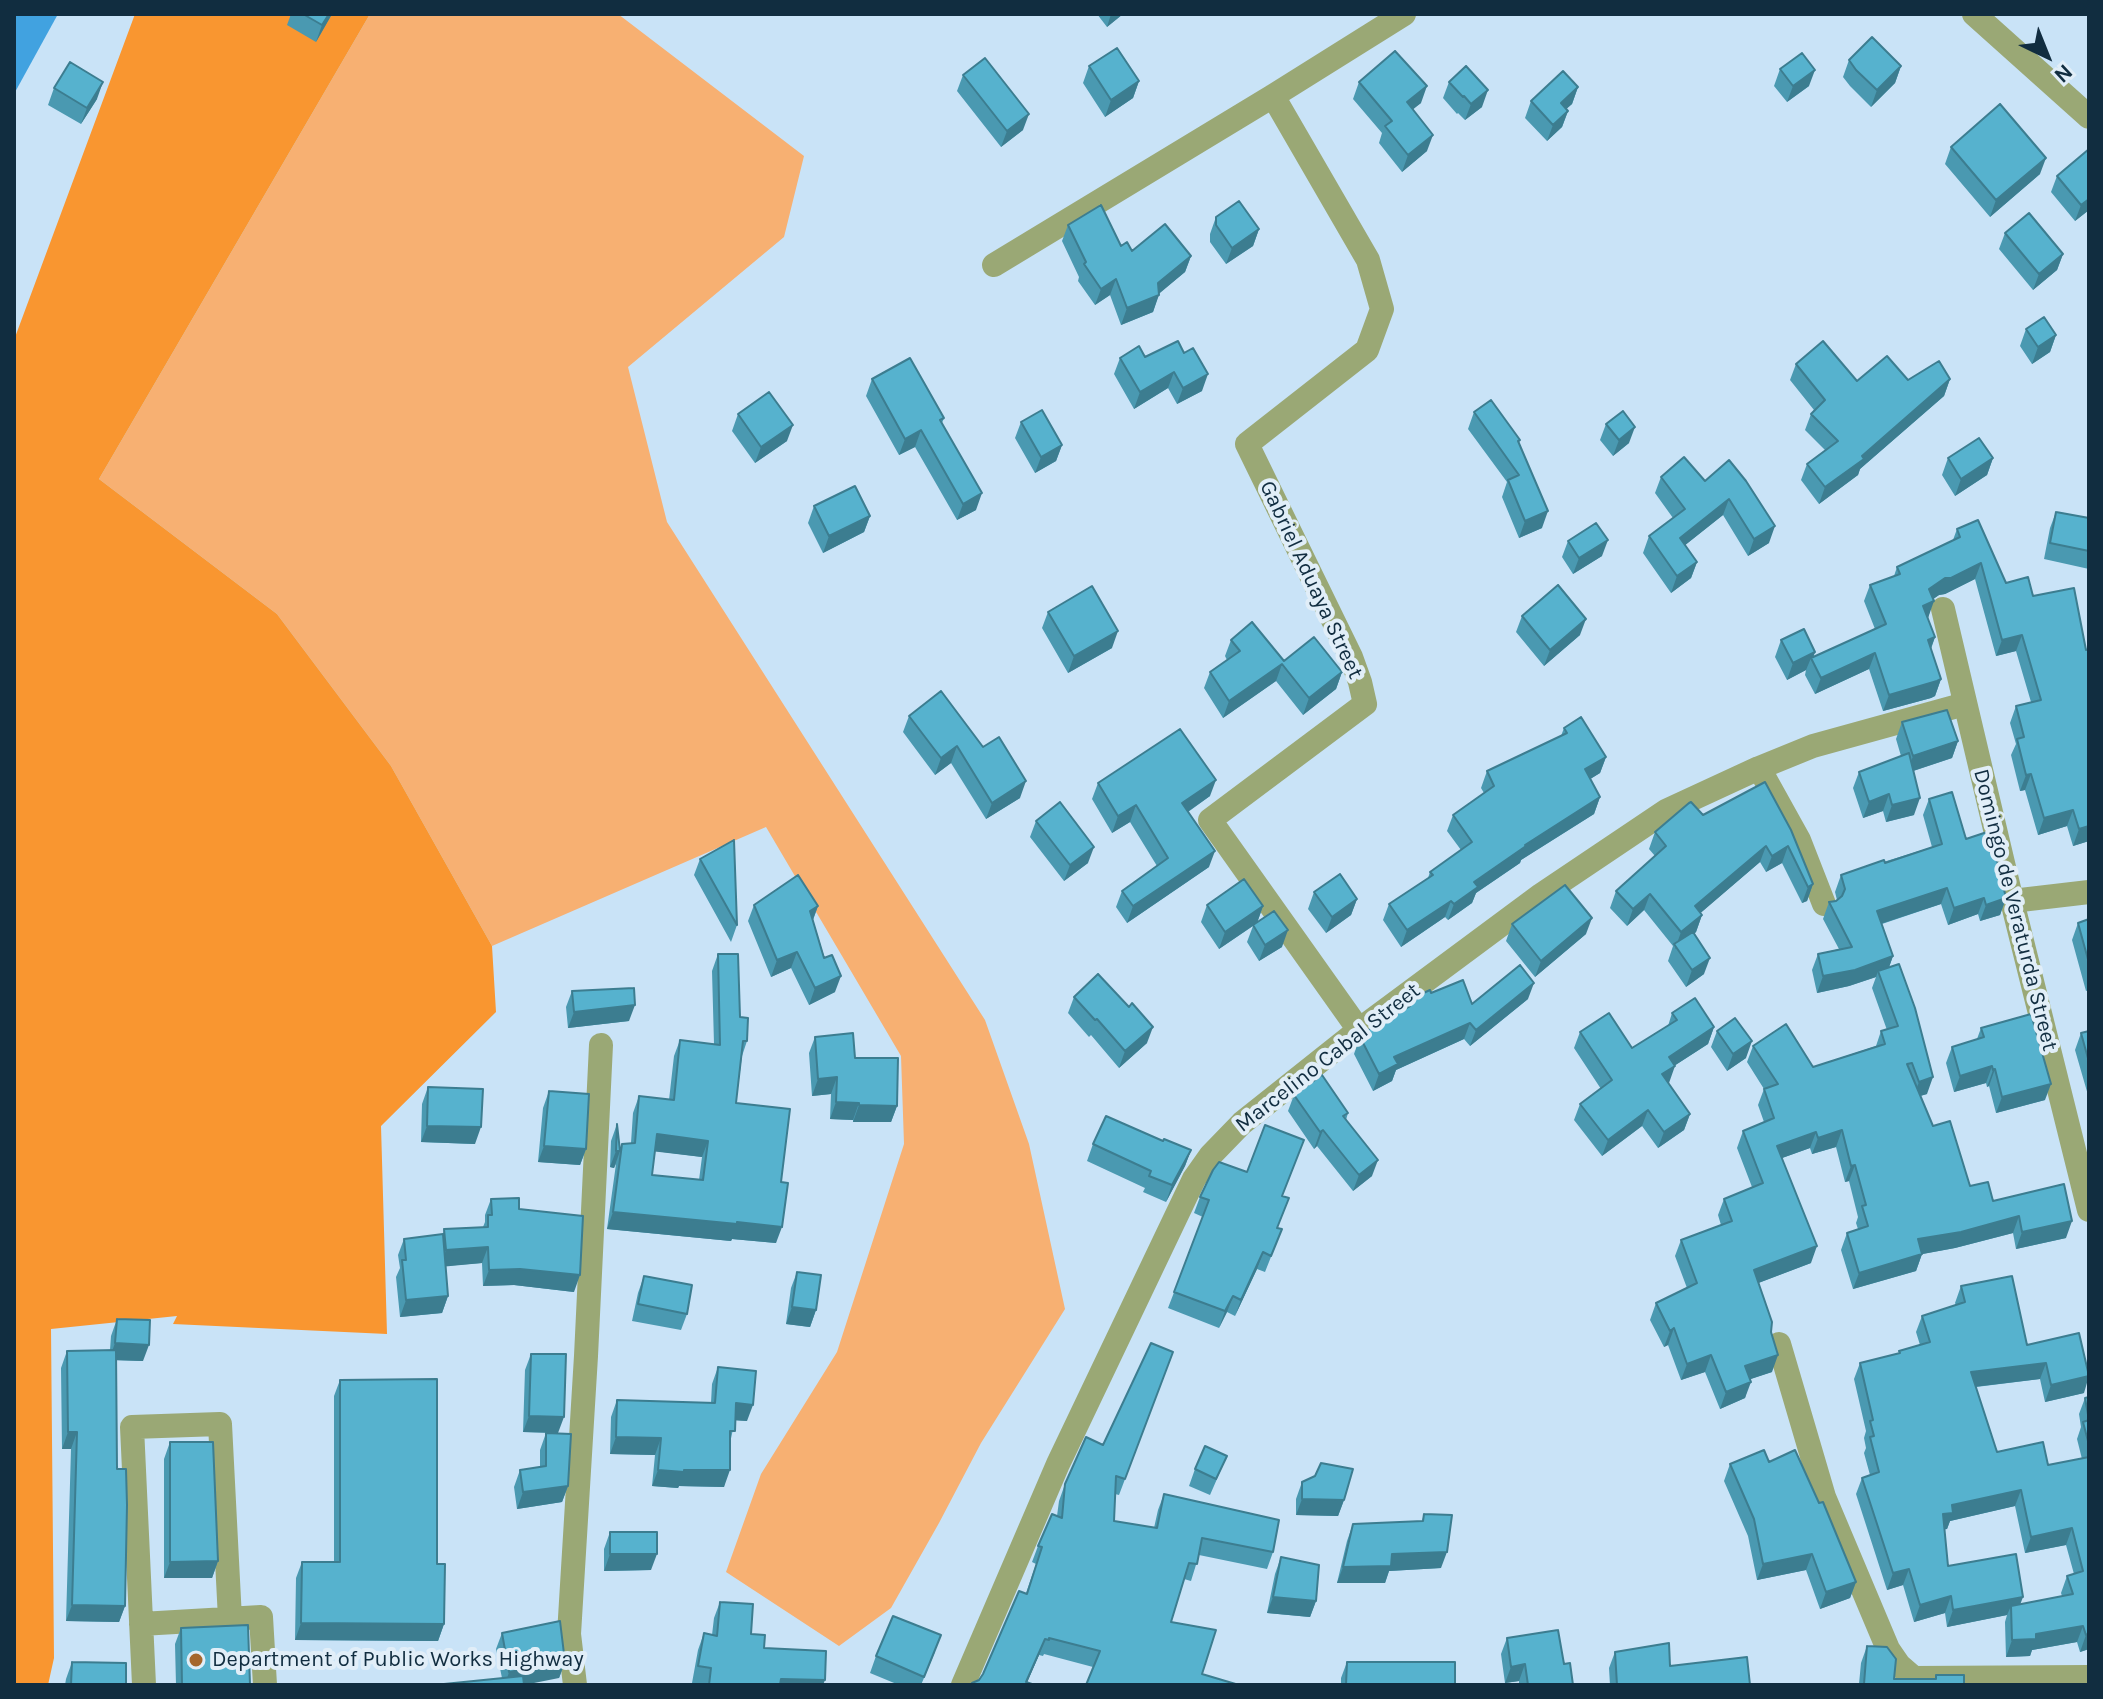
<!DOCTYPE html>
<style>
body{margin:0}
#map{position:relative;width:2103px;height:1699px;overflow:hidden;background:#c9e3f7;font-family:Karla,sans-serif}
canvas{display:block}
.frame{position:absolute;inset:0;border:16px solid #112d40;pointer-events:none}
.north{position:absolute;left:2007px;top:16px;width:80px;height:80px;-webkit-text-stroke:6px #e1eef8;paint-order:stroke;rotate:137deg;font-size:22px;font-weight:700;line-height:32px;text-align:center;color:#112d40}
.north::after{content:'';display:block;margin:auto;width:28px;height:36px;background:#112d40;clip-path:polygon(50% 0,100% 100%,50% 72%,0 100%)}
</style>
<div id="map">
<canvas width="2103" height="1699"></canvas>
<div class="frame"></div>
<div class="north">N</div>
</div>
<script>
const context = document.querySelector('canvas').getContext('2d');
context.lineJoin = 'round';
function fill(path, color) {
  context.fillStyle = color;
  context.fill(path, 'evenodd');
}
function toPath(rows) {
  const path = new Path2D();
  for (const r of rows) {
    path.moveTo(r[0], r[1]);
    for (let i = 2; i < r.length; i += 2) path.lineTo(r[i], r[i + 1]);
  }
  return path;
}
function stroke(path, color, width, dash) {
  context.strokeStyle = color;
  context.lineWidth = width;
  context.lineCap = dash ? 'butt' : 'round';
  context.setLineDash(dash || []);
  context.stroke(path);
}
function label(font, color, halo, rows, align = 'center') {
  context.font = font + ' Karla,sans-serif';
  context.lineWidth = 8;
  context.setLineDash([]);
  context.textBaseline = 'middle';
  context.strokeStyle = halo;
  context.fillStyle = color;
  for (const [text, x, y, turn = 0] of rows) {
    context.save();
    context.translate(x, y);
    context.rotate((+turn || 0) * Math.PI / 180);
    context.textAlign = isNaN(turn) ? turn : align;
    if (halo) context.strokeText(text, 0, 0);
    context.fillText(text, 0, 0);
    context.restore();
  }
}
fill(toPath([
 [370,14,618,14,804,156,784,237,628,367,667,522,985,1020,1029,1144,1065,1309,981,1443,939,1523,891,1608,839,1646,726,1572,761,1474,837,1352,904,1144,901,1056,766,827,492,946,391,766,277,614,99,479]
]), '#f7b072');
fill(toPath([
 [135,14,370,14,99,479,277,614,391,766,492,946,496,1012,381,1126,387,1334,173,1324,177,1316,51,1329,54,1658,48,1685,14,1685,14,340]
]), '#f99630');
fill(toPath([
 [14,14,58,14,14,94]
]), '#41a2e0');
stroke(toPath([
 [1974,14,2089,117],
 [1273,96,1368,260,1382,309,1367,350,1247,444,1351,657,1360,682,1365,704,1210,820,1359,1030],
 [994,265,1273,96,1404,14],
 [1943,609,2012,901,2089,1210],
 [1759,768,1799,840,1824,904],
 [2012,901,2089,892],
 [1779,1344,1824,1497,1888,1649,1899,1665,1914,1678,2089,1677],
 [141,1624,261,1617,265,1685],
 [144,1685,132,1427,220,1424,230,1619],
 [575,1685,569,1634,586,1356,601,1045],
 [963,1685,1058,1464,1194,1179,1211,1155,1242,1123,1359,1030,1541,895,1666,811,1759,768,1813,746,1965,704]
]), '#9aa875', 24);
fill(toPath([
 [291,14,332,14,316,42,287,25],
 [1097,14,1123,14,1107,27],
 [1849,60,1901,66,1895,83,1871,107,1850,86,1843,77],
 [1089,66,1139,81,1133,98,1105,117,1083,83],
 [1780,69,1809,86,1787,102,1774,86],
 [963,75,1023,130,1001,147,957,91],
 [1359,82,1421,103,1412,109,1427,151,1402,172,1379,143,1382,133,1353,99],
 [1449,82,1482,107,1465,120,1458,113,1457,114,1443,98],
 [1578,87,1572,104,1566,109,1568,111,1562,127,1547,141,1525,118,1531,101],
 [54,88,97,99,81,124,48,105],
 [1951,147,2040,174,1990,217,1945,164],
 [2089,149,2089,210,2075,221,2051,192,2057,176],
 [1216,217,1259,229,1253,246,1226,264,1210,242,1210,234],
 [1068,225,1132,251,1191,256,1185,272,1159,293,1153,312,1121,325,1110,295,1095,305,1078,281,1079,277,1062,241],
 [2005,233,2063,254,2057,270,2033,290,1999,249],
 [2026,329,2056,335,2050,352,2032,364,2020,346],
 [1178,341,1202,391,1177,404,1168,388,1134,409,1114,374,1120,358,1145,357],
 [1796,364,1857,381,1950,379,1944,396,1860,469,1858,475,1819,504,1801,480,1807,464,1825,450,1805,430,1811,414,1814,410,1790,380],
 [872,379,944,418,942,423,976,510,957,520,915,447,899,455,866,396],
 [1474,412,1520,440,1519,443,1542,528,1519,538,1502,497,1507,482,1468,429],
 [738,414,787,441,755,463,732,431],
 [1021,422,1062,445,1056,461,1035,473,1015,438],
 [1606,424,1629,443,1613,456,1600,440],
 [1948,458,1993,458,1987,475,1955,496,1942,475],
 [1729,460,1769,543,1748,556,1723,515,1685,545,1697,562,1691,578,1671,593,1643,553,1649,536,1673,518,1655,493,1661,477,1705,481],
 [814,506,870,516,864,532,823,553,808,523],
 [2056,512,2089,518,2089,569,2044,559,2050,528],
 [1957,529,2006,583,2089,841,2073,846,2067,826,2038,835,2025,790,2020,791,2011,755,2016,744,2010,723,2016,706,2031,702,2016,651,1996,656,1975,579,1945,594,1939,595,1933,599,1928,618,1935,637,1931,649,1941,679,1935,696,1931,698,1883,711,1869,669,1815,694,1805,675,1806,670,1787,680,1775,657,1781,640,1815,652,1813,657,1875,629,1864,601,1870,585,1894,576,1897,567,1953,540],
 [1568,541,1602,556,1573,574,1562,557],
 [1048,612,1112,648,1068,673,1042,628],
 [1522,616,1580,635,1544,666,1516,632],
 [1231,640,1284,661,1342,672,1336,689,1303,715,1276,681,1223,718,1204,688,1210,672,1227,660,1225,656],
 [909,716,983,747,1020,798,986,819,951,763,935,775,903,732],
 [1902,722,1958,741,1952,758,1913,771,1914,815,1886,822,1883,811,1863,818,1853,788,1859,772,1901,756,1896,739],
 [1564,728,1606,757,1600,773,1590,779,1600,797,1594,814,1521,860,1520,863,1476,893,1472,903,1448,920,1445,917,1401,947,1383,920,1389,904,1428,878,1430,872,1461,850,1447,831,1453,815,1484,793,1481,788,1487,771,1561,736],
 [1765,782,1813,884,1807,901,1802,903,1782,863,1766,872,1760,862,1700,913,1702,915,1696,932,1694,934,1704,974,1686,987,1668,961,1673,946,1644,910,1627,926,1610,908,1616,891,1655,856,1649,849,1655,832,1703,815],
 [1098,783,1210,796,1188,812,1209,867,1127,923,1116,907,1122,891,1157,866,1130,822,1112,833,1092,799],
 [1929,799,1966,839,2006,898,2000,915,1980,921,1978,914,1948,925,1941,904,1882,924,1893,956,1889,967,1927,1094,1920,1096,1933,1126,1970,1186,1993,1201,2066,1238,2016,1249,2013,1233,1955,1248,1922,1254,1916,1271,1853,1289,1841,1250,1847,1233,1858,1229,1856,1223,1858,1217,1849,1181,1845,1182,1836,1147,1812,1154,1810,1148,1782,1158,1811,1263,1758,1283,1771,1332,1772,1372,1750,1379,1745,1398,1720,1409,1705,1372,1681,1380,1668,1345,1664,1347,1650,1320,1656,1303,1687,1288,1675,1256,1681,1240,1721,1225,1718,1215,1724,1199,1752,1187,1737,1148,1743,1131,1764,1122,1758,1105,1764,1089,1747,1062,1753,1046,1813,1067,1876,1046,1881,1031,1887,1030,1872,988,1876,977,1849,986,1817,993,1812,970,1818,954,1839,949,1823,919,1829,902,1837,900,1835,892,1841,875,1932,847,1923,815],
 [1036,821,1088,863,1064,881,1030,837],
 [700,859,737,925,731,942,694,875],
 [1314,892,1357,899,1351,915,1326,933,1308,909],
 [754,905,818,906,813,920,835,992,809,1005,791,968,771,977,748,921],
 [1207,905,1263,906,1257,923,1282,947,1259,961,1247,942,1253,926,1219,949,1201,922],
 [2089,919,2089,990,2086,991,2072,940,2078,923],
 [1512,924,1586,934,1535,977,1506,941],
 [718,954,747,1041,742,1056,736,1103,781,1182,776,1243,732,1239,731,1241,607,1229,616,1164,614,1168,610,1167,611,1141,617,1124,620,1149,622,1144,631,1143,633,1113,639,1096,669,1100,674,1056,680,1040,714,1044,712,971],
 [655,1151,702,1157,699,1180,652,1175],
 [572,991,629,1021,568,1028,566,1007],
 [1431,993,1472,1004,1528,999,1470,1046,1464,1039,1396,1070,1392,1081,1373,1091,1354,1054,1360,1037,1405,1009,1408,1000],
 [1074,997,1147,1043,1119,1068,1091,1035,1089,1037,1068,1013],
 [1672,1013,1714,1027,1708,1044,1674,1066,1668,1083,1690,1114,1684,1130,1658,1148,1642,1126,1602,1156,1574,1120,1580,1104,1601,1089,1574,1048,1580,1032,1632,1048,1668,1026],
 [1981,1028,2045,1100,1996,1113,1989,1086,1987,1087,1986,1083,1954,1092,1946,1063,1952,1047,1977,1039],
 [1717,1031,1746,1058,1727,1071,1711,1047],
 [2089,1031,2089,1095,2088,1095,2075,1050,2081,1033],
 [815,1037,855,1058,897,1106,891,1122,853,1122,853,1120,830,1119,831,1094,812,1096,809,1053],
 [428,1087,475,1144,421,1142,422,1104],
 [549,1091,586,1149,580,1165,538,1162,543,1108],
 [1294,1095,1348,1113,1346,1120,1372,1176,1353,1191,1317,1146,1314,1149,1288,1111],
 [1163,1141,1191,1150,1185,1166,1166,1202,1143,1192,1145,1188,1087,1161,1093,1144],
 [1283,1196,1277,1228,1282,1229,1265,1272,1257,1269,1235,1316,1227,1312,1219,1328,1168,1308,1203,1217,1194,1213,1200,1197],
 [491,1199,519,1209,574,1292,514,1285,483,1286,482,1263,445,1266,448,1296,442,1313,400,1317,396,1277,400,1268,398,1255,404,1239,443,1234,444,1229,483,1227,485,1222,485,1215],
 [797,1272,816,1310,810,1327,786,1324,791,1288],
 [644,1276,687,1314,681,1330,632,1321,638,1293],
 [1961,1286,2027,1345,2084,1393,2045,1402,2040,1379,1976,1387,1997,1452,2048,1465,2082,1459,2077,1439,2081,1427,2079,1414,2085,1398,2089,1397,2089,1649,2080,1652,2077,1642,2032,1650,2030,1656,2006,1657,2005,1622,2007,1615,1947,1627,1945,1613,1914,1622,1903,1585,1887,1590,1856,1494,1862,1478,1870,1475,1864,1453,1866,1448,1864,1438,1866,1431,1854,1379,1860,1363,1899,1354,1899,1351,1920,1345,1916,1332,1922,1316,1956,1305,1955,1303],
 [2015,1506,2025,1553,2066,1545,2074,1574,2067,1576,2061,1593,2062,1596,2020,1604,1948,1566,1944,1529,1947,1529,1950,1521],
 [117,1319,143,1361,116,1360,117,1469,125,1606,119,1622,66,1621,71,1449,62,1449,61,1368,67,1351,110,1350,111,1336],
 [1173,1352,1119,1495,1115,1494,1114,1521,1154,1528,1158,1510,1164,1494,1273,1552,1267,1569,1199,1555,1191,1581,1184,1579,1093,1667,1044,1654,1043,1656,1039,1655,1027,1682,979,1680,983,1674,1026,1593,1036,1564,1032,1562,1038,1546,1057,1516,1059,1501,1065,1484,1103,1445],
 [531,1354,558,1433,523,1432,525,1370],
 [718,1367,747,1421,735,1420,730,1443,724,1487,679,1486,678,1488,652,1486,655,1455,610,1454,611,1417,617,1400,711,1403,712,1384],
 [340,1380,437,1564,444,1624,438,1641,295,1640,296,1578,302,1562,334,1562,334,1396],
 [546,1433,568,1486,562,1502,517,1509,514,1487,520,1470,540,1467,540,1450],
 [170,1442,218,1561,212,1578,164,1578,164,1459],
 [1227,1456,1210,1495,1189,1486,1195,1469],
 [1769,1462,1819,1503,1856,1582,1850,1598,1820,1609,1806,1570,1757,1580,1748,1536,1724,1481,1730,1464],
 [1302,1482,1344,1500,1338,1516,1296,1515,1296,1499],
 [1424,1514,1441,1568,1389,1571,1385,1583,1337,1583,1347,1541,1353,1524,1422,1521],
 [610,1532,651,1570,604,1571,604,1549],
 [1281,1557,1316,1601,1310,1617,1267,1613,1275,1574],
 [720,1602,764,1648,823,1685,705,1685,692,1683,698,1650,704,1633,712,1635,714,1618],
 [181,1628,250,1685,176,1685,175,1644],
 [502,1633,565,1662,559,1678,502,1678,496,1649],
 [1507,1638,1564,1664,1573,1685,1519,1685,1519,1681,1505,1683,1501,1654],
 [1867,1646,1894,1679,1935,1679,1936,1675,1964,1685,1859,1684,1861,1663],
 [935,1652,921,1685,899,1685,870,1673,876,1656],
 [1615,1652,1670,1666,1750,1685,1610,1685,1609,1668],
 [72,1662,126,1685,65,1685,66,1679],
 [1347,1662,1455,1685,1341,1685,1341,1678]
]), '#4a99b1');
fill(toPath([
 [329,14,332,14,316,42,322,25],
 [1111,14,1123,14,1107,27],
 [1901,66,1895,83,1871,107,1877,90],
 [1815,70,1809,86,1787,102,1793,86],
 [1139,81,1133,98,1105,117,1111,100],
 [103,82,97,99,81,124,87,108],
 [1427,86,1421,103,1401,119,1407,102],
 [1578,87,1572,104,1555,119,1561,103],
 [1488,90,1482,107,1465,120,1471,104],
 [1568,111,1562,127,1547,141,1553,125],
 [1029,114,1023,130,1001,147,1007,131],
 [1433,135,1427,151,1402,172,1408,155],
 [2046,158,2040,174,1990,217,1996,200],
 [2089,199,2089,210,2075,221,2081,205],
 [1259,229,1253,246,1226,264,1232,248],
 [2063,254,2057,270,2033,290,2039,274],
 [1191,256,1185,272,1154,298,1159,295,1153,312,1121,325,1127,308],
 [1116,279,1110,295,1095,305,1101,289],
 [2056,335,2050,352,2032,364,2038,347],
 [1174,372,1168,388,1134,409,1140,392],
 [1208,374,1202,391,1177,404,1183,388],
 [1950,379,1944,396,1860,469,1858,475,1819,504,1825,487],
 [793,425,787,441,755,463,761,447],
 [1635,427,1629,443,1613,456,1619,440],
 [921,430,915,447,899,455,905,439],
 [1062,445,1056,461,1035,473,1041,457],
 [1993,458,1987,475,1955,496,1961,479],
 [982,493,976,510,957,520,963,504],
 [1729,499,1723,515,1674,554,1680,538],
 [1548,511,1542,528,1519,538,1525,521],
 [870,516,864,532,823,553,829,536],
 [1775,526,1769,543,1748,556,1754,539],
 [1608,540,1602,556,1573,574,1579,558],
 [1697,562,1691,578,1671,593,1677,576],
 [1981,563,1975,579,1945,594,1939,595,1923,606,1929,589,1945,578],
 [1934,601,1928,618,1923,606],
 [1586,619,1580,635,1544,666,1550,650],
 [1118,631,1112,648,1068,673,1074,656],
 [2022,635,2016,651,1996,656,2002,640],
 [1935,637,1929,653,1928,640],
 [1815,652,1812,661,1811,658,1806,670,1787,680,1793,663],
 [1875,653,1869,669,1815,694,1821,678],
 [1282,664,1276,681,1223,718,1229,701],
 [1342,672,1336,689,1303,715,1309,698],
 [1941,679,1935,696,1931,698,1883,711,1889,695],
 [1958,741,1952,758,1907,773,1913,756],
 [957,746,951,763,935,775,941,758],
 [1606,757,1600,773,1579,786,1585,769],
 [2031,774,2025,790,2020,791,2026,775],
 [1216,780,1210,796,1176,820,1182,803],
 [1026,781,1020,798,986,819,992,803],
 [1889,794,1883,811,1863,818,1869,802],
 [1600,797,1594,814,1521,860,1520,863,1476,893,1472,903,1448,920,1454,904,1474,882,1525,845],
 [1920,798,1914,815,1886,822,1892,805],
 [1136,805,1130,822,1112,833,1118,816],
 [2073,810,2067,826,2038,835,2044,818],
 [2089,826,2089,841,2073,846,2079,829],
 [1766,846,1760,862,1689,923,1695,906],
 [1788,846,1782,863,1766,872,1772,856],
 [1094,847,1088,863,1064,881,1070,865],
 [1215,851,1209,867,1127,923,1133,906],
 [1813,884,1807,901,1802,903,1808,887],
 [1947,888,1941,904,1871,927,1877,911],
 [1650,894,1644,910,1627,926,1633,909],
 [1984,898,1978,914,1948,925,1954,908],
 [2006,898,2000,915,1980,921,1986,905],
 [1357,899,1351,915,1326,933,1332,917],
 [1451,901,1445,917,1401,947,1407,930],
 [818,906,812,922,810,911],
 [1263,906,1257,923,1219,949,1225,932],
 [1702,915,1696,932,1675,949,1681,932],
 [1592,918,1586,934,1535,977,1541,961],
 [1288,930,1282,947,1259,961,1265,945],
 [797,952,791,968,771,977,777,960],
 [1893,956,1887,973,1878,971,1876,977,1849,986,1817,993,1823,976],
 [1710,958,1704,974,1686,987,1692,970],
 [841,976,835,992,809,1005,815,988],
 [1534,983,1528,999,1470,1046,1476,1030],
 [635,1005,629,1021,568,1028,574,1012],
 [1470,1023,1464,1039,1396,1070,1392,1081,1373,1091,1379,1074,1394,1057],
 [1153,1027,1147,1043,1119,1068,1125,1051],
 [1714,1027,1708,1044,1663,1073,1669,1057],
 [1752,1041,1746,1058,1727,1071,1733,1054],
 [1675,1066,1669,1083,1656,1091,1662,1074],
 [1992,1066,1986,1083,1954,1092,1960,1076],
 [1995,1069,1989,1086,1987,1087,1993,1070],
 [837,1077,831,1094,812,1096,818,1079],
 [1933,1077,1927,1094,1913,1098,1919,1082],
 [2051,1084,2045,1100,1996,1113,2002,1097],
 [836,1102,859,1103,853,1120,830,1119],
 [859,1105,897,1106,891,1122,853,1122],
 [1648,1110,1642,1126,1602,1156,1608,1140],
 [1690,1114,1684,1130,1658,1148,1664,1132],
 [427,1126,481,1127,475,1144,421,1142],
 [1323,1130,1317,1146,1314,1149,1320,1132],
 [1842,1130,1836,1147,1812,1154,1818,1138],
 [1816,1132,1810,1148,1771,1162,1777,1146],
 [657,1134,708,1141,702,1157,651,1151],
 [544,1146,586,1149,580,1165,538,1162],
 [1191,1150,1185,1166,1166,1202,1172,1185],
 [616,1151,620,1151,614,1168,610,1167],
 [1378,1160,1372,1176,1353,1191,1359,1175],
 [1855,1165,1849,1181,1845,1182,1851,1166],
 [613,1212,737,1222,782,1227,776,1243,732,1239,731,1241,607,1229],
 [2019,1216,2013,1233,1955,1248,1912,1256,1918,1239],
 [2072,1221,2066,1238,2016,1249,2022,1232],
 [1817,1246,1811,1263,1748,1287,1754,1270],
 [488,1247,482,1263,440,1267,446,1250],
 [1263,1252,1257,1269,1235,1316,1241,1300],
 [1922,1254,1916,1271,1853,1289,1859,1273],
 [520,1269,580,1275,574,1292,514,1285,483,1286,489,1270],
 [448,1296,442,1313,400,1317,406,1300],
 [1233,1296,1227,1312,1219,1328,1225,1311],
 [792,1307,816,1310,810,1327,786,1324],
 [1674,1328,1668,1345,1664,1347,1670,1331],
 [115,1343,149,1345,143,1361,109,1360],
 [1711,1355,1705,1372,1681,1380,1687,1364],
 [1778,1355,1772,1372,1739,1383,1745,1366],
 [2046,1363,2040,1379,1965,1388,1971,1372],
 [2089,1376,2084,1393,2045,1402,2051,1385],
 [1751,1382,1745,1398,1720,1409,1726,1392],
 [736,1403,753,1405,747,1421,730,1420],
 [529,1416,564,1417,558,1433,523,1432],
 [68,1432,77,1432,71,1449,62,1449],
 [616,1437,661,1438,655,1455,610,1454],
 [658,1470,730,1470,724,1487,679,1486,678,1488,652,1486],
 [568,1486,562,1502,517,1509,523,1492],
 [2021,1490,2015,1506,1950,1521,1947,1529,1937,1531,1943,1514,1952,1505],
 [1302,1499,1344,1500,1338,1516,1296,1515],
 [2072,1528,2066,1545,2025,1553,2031,1537],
 [1447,1552,1441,1568,1389,1571,1385,1583,1337,1583,1343,1567,1392,1554],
 [610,1554,657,1554,651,1570,604,1571],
 [1812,1554,1806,1570,1757,1580,1763,1564],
 [218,1561,212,1578,164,1578,170,1562],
 [1909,1569,1903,1585,1887,1590,1893,1573],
 [1856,1582,1850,1598,1820,1609,1826,1592],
 [1951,1596,1945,1613,1914,1622,1920,1605],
 [1273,1597,1316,1601,1310,1617,1267,1613],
 [2023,1597,2017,1613,2011,1606,2007,1615,1947,1627,1953,1610],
 [72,1605,125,1606,119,1622,66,1621],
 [301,1623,444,1624,438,1641,295,1640],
 [2083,1626,2077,1642,2032,1650,2030,1656,2006,1657,2012,1640,2036,1634],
 [2089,1634,2089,1649,2080,1652,2086,1635],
 [1045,1639,1039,1655,1026,1685,1025,1685],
 [565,1662,559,1678,524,1685,505,1685,509,1672],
 [1525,1664,1519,1681,1505,1683,1511,1667],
 [781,1679,825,1680,823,1685,779,1685]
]), '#3c7d90');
const building = toPath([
 [303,14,329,14,322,25,303,14],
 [1872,37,1901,66,1877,90,1856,70,1849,60,1872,37],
 [1117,48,1139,81,1111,100,1089,66,1117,48],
 [1395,51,1427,86,1407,102,1433,135,1408,155,1385,126,1392,121,1359,82,1395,51],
 [1802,53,1815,70,1793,86,1780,69,1802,53],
 [985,58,1029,114,1007,131,963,75,985,58],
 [70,62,103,82,87,108,54,88,70,62],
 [1466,66,1488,90,1471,104,1464,96,1463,97,1449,82,1466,66],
 [1563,71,1578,87,1561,103,1568,111,1553,125,1531,101,1563,71],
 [2000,104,2046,158,1996,200,1951,147,2000,104],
 [2089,149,2089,199,2081,205,2057,176,2089,149],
 [1239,201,1259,229,1232,248,1216,225,1216,217,1239,201],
 [1101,205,1121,246,1127,242,1132,251,1165,224,1191,256,1158,283,1159,295,1127,308,1116,279,1101,289,1084,264,1086,262,1068,225,1101,205],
 [2029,213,2063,254,2039,274,2005,233,2029,213],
 [2044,317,2056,335,2038,347,2026,329,2044,317],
 [1178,341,1184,353,1193,348,1208,374,1183,388,1174,372,1140,392,1120,358,1139,346,1145,357,1178,341],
 [1823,341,1857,381,1887,356,1908,380,1939,361,1950,379,1862,456,1864,459,1825,487,1807,464,1838,441,1811,414,1825,400,1796,364,1823,341],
 [910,358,944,418,940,420,982,493,963,504,921,430,905,439,872,379,910,358],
 [769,392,793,425,761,447,738,414,769,392],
 [1491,400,1520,440,1518,441,1548,511,1525,521,1508,480,1519,475,1474,412,1491,400],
 [1042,410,1062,445,1041,457,1021,422,1042,410],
 [1623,411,1635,427,1619,440,1606,424,1623,411],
 [1979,438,1993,458,1961,479,1948,458,1979,438],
 [1684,457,1705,481,1729,460,1746,481,1775,526,1754,539,1729,499,1680,538,1697,562,1677,576,1649,536,1685,509,1661,477,1684,457],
 [855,486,870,516,829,536,814,506,855,486],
 [2056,512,2089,518,2089,551,2050,543,2056,512],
 [1978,520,2006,583,2028,577,2033,596,2074,588,2086,650,2089,649,2089,826,2079,829,2073,810,2044,818,2031,774,2026,775,2017,739,2024,737,2016,706,2041,700,2022,635,2002,640,1981,563,1951,578,1945,578,1929,589,1934,601,1923,606,1935,637,1928,640,1941,679,1937,681,1889,695,1875,653,1821,678,1811,658,1886,624,1870,585,1900,574,1897,567,1960,537,1957,529,1978,520],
 [1596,523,1608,540,1579,558,1568,541,1596,523],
 [1558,585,1586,619,1550,650,1522,616,1558,585],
 [1092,586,1118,631,1074,656,1048,612,1092,586],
 [1252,622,1284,661,1314,637,1342,672,1309,698,1282,664,1229,701,1210,672,1240,651,1231,640,1252,622],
 [1804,629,1815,652,1793,663,1781,640,1804,629],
 [941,691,983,747,999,737,1026,781,992,803,957,746,941,758,909,716,941,691],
 [1947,710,1958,741,1913,756,1902,722,1947,710],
 [1581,717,1606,757,1585,769,1600,797,1525,845,1526,846,1474,882,1478,887,1454,904,1451,901,1407,930,1389,904,1433,875,1430,872,1472,842,1453,815,1494,786,1487,771,1567,733,1564,728,1581,717],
 [1180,729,1216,780,1182,803,1215,851,1133,906,1122,891,1168,858,1136,805,1118,816,1098,783,1180,729],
 [1909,753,1920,798,1892,805,1889,794,1869,802,1859,772,1909,753],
 [1765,782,1791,830,1813,884,1808,887,1788,846,1772,856,1766,846,1695,906,1702,915,1681,932,1650,894,1633,909,1616,891,1666,846,1655,832,1689,803,1691,802,1703,815,1765,782],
 [1952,792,1966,839,1990,831,2006,898,1986,905,1984,898,1954,908,1947,888,1877,911,1893,956,1855,970,1823,976,1818,954,1852,947,1829,902,1836,901,1842,896,1845,889,1841,875,1884,860,1885,863,1942,844,1929,799,1952,792],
 [1060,802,1094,847,1070,865,1036,821,1060,802],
 [734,840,737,925,700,859,734,840],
 [1340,874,1357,899,1332,917,1314,892,1340,874],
 [798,875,818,906,810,911,824,958,832,955,841,976,815,988,797,952,777,960,754,905,798,875],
 [1244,879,1263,906,1225,932,1207,905,1244,879],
 [1565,885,1592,918,1541,961,1512,924,1565,885],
 [1274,911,1288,930,1265,945,1253,925,1274,911],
 [2089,919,2089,963,2078,923,2089,919],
 [1693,932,1710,958,1692,970,1674,944,1693,932],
 [718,954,738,954,740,1017,748,1018,747,1041,743,1041,736,1103,790,1109,781,1182,788,1183,782,1227,737,1222,737,1224,613,1212,622,1144,635,1143,639,1096,674,1100,680,1040,720,1045,718,954],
 [657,1134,708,1141,703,1180,652,1175,657,1134],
 [1899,964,1915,1008,1933,1077,1919,1082,1912,1063,1907,1064,1933,1126,1950,1121,1970,1186,1988,1182,1993,1201,2064,1184,2072,1221,2022,1232,2019,1216,1961,1232,1918,1239,1922,1254,1859,1273,1847,1233,1868,1226,1862,1206,1866,1205,1855,1165,1851,1166,1842,1130,1818,1138,1816,1132,1777,1146,1817,1246,1754,1270,1772,1322,1771,1332,1778,1355,1745,1366,1751,1382,1726,1392,1711,1355,1687,1364,1674,1328,1670,1331,1656,1303,1697,1283,1681,1240,1732,1221,1724,1199,1763,1183,1743,1131,1774,1118,1764,1089,1778,1084,1753,1046,1786,1024,1813,1067,1885,1044,1881,1031,1898,1026,1878,971,1899,964],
 [1520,965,1534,983,1476,1030,1470,1023,1394,1057,1398,1064,1379,1074,1360,1037,1372,1027,1410,1006,1408,1000,1430,990,1431,993,1463,980,1472,1004,1520,965],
 [1098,974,1129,1007,1132,1003,1153,1027,1125,1051,1097,1019,1095,1020,1074,997,1098,974],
 [634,988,635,1005,574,1012,572,991,634,988],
 [1695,998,1714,1027,1669,1057,1675,1066,1662,1074,1690,1114,1664,1132,1648,1110,1608,1140,1580,1104,1612,1080,1580,1032,1609,1013,1632,1048,1677,1020,1672,1013,1695,998],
 [2031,1014,2051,1084,2002,1097,1995,1069,1993,1070,1992,1066,1960,1076,1952,1047,1984,1037,1981,1028,2031,1014],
 [1735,1018,1752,1041,1733,1054,1717,1031,1735,1018],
 [2089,1031,2089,1062,2081,1033,2089,1031],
 [853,1033,855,1058,898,1058,897,1106,859,1105,859,1103,836,1102,837,1077,818,1079,815,1037,853,1033],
 [1322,1075,1348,1113,1343,1116,1378,1160,1359,1175,1323,1130,1320,1132,1294,1095,1322,1075],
 [428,1087,483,1089,481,1127,427,1126,428,1087],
 [549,1091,589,1094,586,1149,544,1146,549,1091],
 [1106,1116,1163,1141,1164,1139,1191,1150,1172,1185,1149,1176,1151,1171,1093,1144,1106,1116],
 [617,1124,620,1151,616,1151,617,1124],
 [1265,1125,1304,1140,1282,1196,1289,1198,1277,1228,1282,1229,1271,1256,1263,1252,1241,1300,1233,1296,1225,1311,1174,1292,1209,1200,1200,1197,1213,1170,1219,1162,1247,1172,1265,1125],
 [519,1198,519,1209,583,1216,580,1275,520,1269,489,1270,488,1247,446,1250,444,1229,488,1227,488,1215,492,1215,491,1199,519,1198],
 [443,1234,448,1296,406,1300,402,1260,406,1260,404,1239,443,1234],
 [797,1272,821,1275,816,1310,792,1307,797,1272],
 [644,1276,692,1285,687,1314,638,1304,644,1276],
 [2012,1276,2027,1345,2079,1333,2089,1376,2051,1385,2046,1363,1971,1372,1997,1452,2043,1442,2048,1465,2089,1457,2089,1634,2086,1635,2083,1626,2036,1634,2036,1639,2012,1640,2011,1606,2073,1594,2067,1576,2083,1571,2072,1528,2031,1537,2021,1490,1952,1505,1953,1513,1943,1514,1948,1566,2016,1554,2023,1597,1953,1610,1951,1596,1920,1605,1909,1569,1893,1573,1862,1478,1879,1472,1870,1437,1874,1436,1870,1421,1873,1420,1860,1363,1900,1353,1899,1351,1930,1342,1922,1316,1965,1302,1961,1286,2012,1276],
 [117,1319,150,1320,149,1345,115,1343,117,1319],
 [1151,1343,1173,1352,1125,1479,1116,1476,1114,1521,1157,1528,1164,1494,1279,1520,1273,1552,1202,1538,1197,1564,1189,1563,1171,1622,1216,1630,1202,1674,1239,1685,1086,1685,1100,1651,1049,1638,1049,1640,1045,1639,1026,1682,1035,1685,971,1685,972,1683,979,1680,983,1674,1019,1591,1027,1594,1042,1547,1038,1546,1052,1514,1062,1518,1065,1484,1086,1437,1103,1445,1151,1343],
 [116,1350,117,1469,126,1469,127,1505,125,1606,72,1605,77,1432,68,1432,67,1351,116,1350],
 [531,1354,566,1354,564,1417,529,1416,531,1354],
 [718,1367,756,1371,753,1405,736,1403,735,1431,730,1431,730,1470,684,1470,684,1472,658,1470,661,1438,616,1437,617,1400,715,1403,718,1367],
 [437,1379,437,1564,445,1564,444,1624,301,1623,302,1562,340,1562,340,1380,437,1379],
 [2089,1397,2089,1445,2083,1422,2089,1420,2085,1398,2089,1397],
 [546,1433,571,1434,568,1486,523,1492,520,1470,546,1466,546,1433],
 [170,1442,213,1442,218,1561,170,1562,170,1442],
 [1205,1446,1227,1456,1216,1479,1195,1469,1205,1446],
 [1764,1450,1769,1462,1795,1450,1819,1503,1823,1502,1856,1582,1826,1592,1812,1554,1763,1564,1754,1519,1730,1464,1764,1450],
 [1321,1463,1353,1469,1344,1500,1302,1499,1302,1482,1315,1476,1321,1463],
 [1424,1514,1452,1515,1447,1552,1392,1554,1391,1566,1343,1567,1353,1524,1423,1521,1424,1514],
 [610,1532,657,1532,657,1554,610,1554,610,1532],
 [1281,1557,1319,1565,1316,1601,1273,1597,1281,1557],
 [720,1602,753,1604,751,1634,765,1635,764,1648,826,1651,825,1680,781,1679,780,1685,709,1685,711,1668,698,1666,704,1633,717,1636,720,1602],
 [893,1616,941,1635,924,1677,876,1656,893,1616],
 [560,1621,565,1662,509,1672,502,1633,560,1621],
 [248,1625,250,1685,182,1685,181,1628,248,1625],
 [1558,1630,1564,1664,1570,1663,1573,1685,1528,1685,1525,1664,1511,1667,1507,1638,1558,1630],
 [1669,1643,1670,1666,1747,1657,1750,1685,1617,1685,1615,1652,1669,1643],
 [1867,1646,1887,1647,1896,1659,1894,1679,1936,1679,1936,1675,1964,1675,1964,1685,1855,1685,1855,1684,1864,1684,1867,1646],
 [72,1662,126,1663,126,1685,71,1685,72,1662],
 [1347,1662,1455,1662,1455,1685,1346,1685,1347,1662],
 [523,1676,524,1685,444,1684,523,1676]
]);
fill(building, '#56b2ce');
stroke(building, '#3c7d90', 2);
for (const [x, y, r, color] of [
 [196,1660,8,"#a5672d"]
]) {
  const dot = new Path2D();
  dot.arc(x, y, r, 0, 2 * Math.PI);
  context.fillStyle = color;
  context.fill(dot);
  stroke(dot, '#e1eef8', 3);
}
label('22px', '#112d40', '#e1eef8', [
 ["Gabriel Aduaya Street",1311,580,65],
 ["Domingo de Veraturda Street",2015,910,76],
 ["Marcelino Cabal Street",1328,1058,-38]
]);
label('22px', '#112d40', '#e1eef8', [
 ["Department of Public Works Highway",212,1660]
], 'left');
</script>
